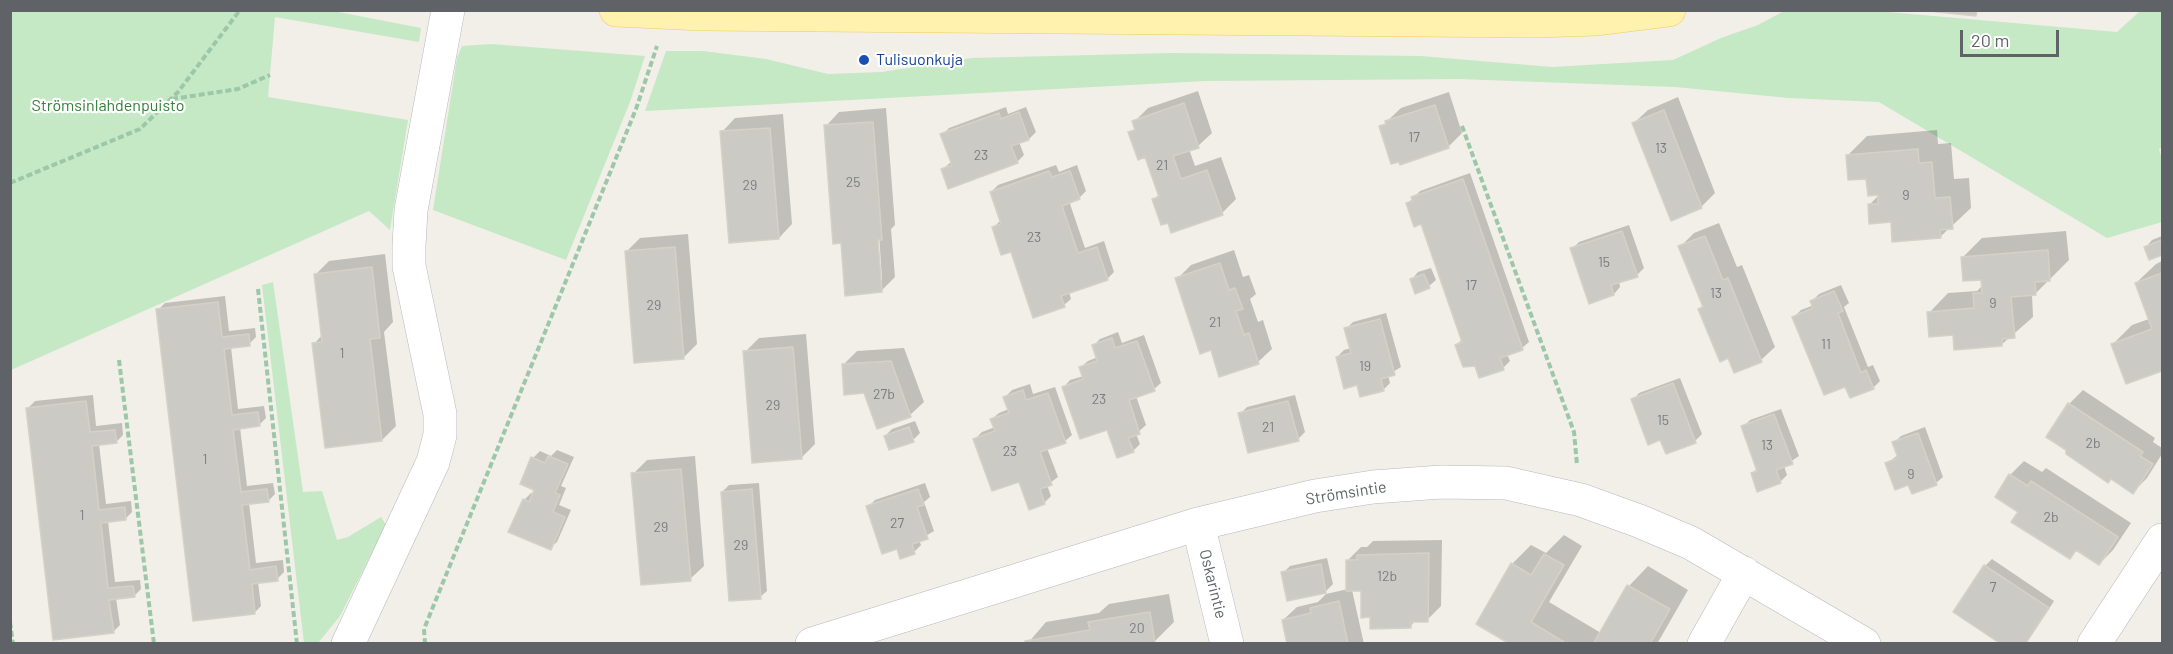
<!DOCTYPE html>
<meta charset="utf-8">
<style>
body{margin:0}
#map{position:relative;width:2173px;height:654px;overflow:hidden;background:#f1efe8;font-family:Barlow,sans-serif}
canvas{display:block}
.frame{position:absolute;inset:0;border:12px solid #5f6368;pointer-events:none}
.scale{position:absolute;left:1960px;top:30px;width:99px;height:27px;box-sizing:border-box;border:3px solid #5f6368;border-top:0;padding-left:8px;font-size:18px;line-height:21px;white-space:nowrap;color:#5f6368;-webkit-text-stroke:4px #fff;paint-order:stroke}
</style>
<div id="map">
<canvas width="2173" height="654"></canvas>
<div class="frame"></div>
<div class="scale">20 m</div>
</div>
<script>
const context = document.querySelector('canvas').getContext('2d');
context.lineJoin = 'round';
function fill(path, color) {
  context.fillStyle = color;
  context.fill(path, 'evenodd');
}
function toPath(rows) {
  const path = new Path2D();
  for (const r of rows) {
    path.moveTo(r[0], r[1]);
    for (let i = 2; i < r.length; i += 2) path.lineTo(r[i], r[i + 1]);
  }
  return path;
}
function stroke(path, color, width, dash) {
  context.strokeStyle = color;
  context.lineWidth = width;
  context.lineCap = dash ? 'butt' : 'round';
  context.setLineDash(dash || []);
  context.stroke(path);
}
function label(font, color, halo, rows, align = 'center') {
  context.font = font + ' Barlow,sans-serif';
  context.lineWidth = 4.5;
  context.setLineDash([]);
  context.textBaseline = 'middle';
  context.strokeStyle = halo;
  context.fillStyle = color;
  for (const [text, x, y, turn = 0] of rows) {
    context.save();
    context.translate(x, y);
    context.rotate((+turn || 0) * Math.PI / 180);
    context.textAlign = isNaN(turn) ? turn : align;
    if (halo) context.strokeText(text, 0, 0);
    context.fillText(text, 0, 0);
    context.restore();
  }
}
fill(toPath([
 [328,10,421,28,419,42,275,17,268,97,408,120,390,230,369,211,11,370,11,11],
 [1784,11,1876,11,2117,32,2140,11,2162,11,2162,147,2159,149,2162,160,2162,222,2107,238,1879,102,1789,98,1675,87,1459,79,1205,81,645,111,666,51,703,51,766,59,828,74,882,72,972,58,1172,53,1420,56,1552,67,1673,60,1721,38,1758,25],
 [491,44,645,56,630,102,566,260,433,210,457,58,462,46],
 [273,282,303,492,322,491,337,540,348,537,381,517,386,525,340,616,318,643,304,643,262,285]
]), '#c5e8c5');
fill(toPath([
 [1198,91,1212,133,1198,146,1189,149,1195,166,1221,157,1236,199,1222,213,1169,221,1154,200,1159,194,1146,155,1130,133,1136,127,1134,122,1148,108],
 [1449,92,1462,133,1448,147,1381,127,1401,108],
 [1678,97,1715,193,1701,207,1634,123,1648,110],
 [1006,107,1008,114,1026,107,1036,132,1029,139,1019,142,1024,155,1017,162,943,169,952,161,942,135,949,128],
 [886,108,895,225,891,229,895,277,881,291,843,242,826,126,839,112],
 [876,233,879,233,882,280,879,280],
 [783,114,792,224,779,238,722,132,735,118],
 [1937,130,1938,144,1951,143,1954,179,1969,178,1971,208,1940,237,1892,221,1869,205,1881,193,1847,156,1867,136],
 [1056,165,1059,172,1077,165,1086,191,1079,198,1069,201,1085,248,1104,241,1114,272,1107,279,1069,292,1071,299,1064,305,993,228,1001,220,991,192,998,185],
 [1470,173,1529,342,1522,348,1507,354,1510,361,1503,368,1476,365,1457,345,1462,339,1422,222,1407,204,1420,191],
 [1719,223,1737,267,1742,265,1775,347,1761,360,1728,356,1700,309,1703,305,1680,247,1694,233],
 [1629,225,1644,268,1637,275,1619,281,1620,287,1614,294,1590,302,1572,249,1579,242],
 [2066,231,2069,260,2035,294,2032,294,2033,317,2001,345,1954,333,1929,313,1948,293,1977,291,1983,285,1983,278,1962,258,1982,238],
 [688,234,697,344,683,358,626,252,640,238],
 [2162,236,2162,254,2150,258,2146,247,2152,240],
 [1234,250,1243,277,1249,275,1256,294,1250,299,1258,322,1263,320,1272,349,1258,362,1212,348,1177,279,1191,265],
 [385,254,393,322,384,332,396,426,382,440,314,344,323,334,315,275,329,261],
 [2162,261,2162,370,2127,382,2113,344,2132,325,2149,319,2136,283,2156,264],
 [1431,268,1436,280,1429,286,1412,279,1418,272],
 [1841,285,1849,303,1844,307,1868,367,1873,365,1880,381,1873,388,1846,385,1794,317,1801,310,1814,305,1812,301,1819,294],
 [225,296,229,331,255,328,256,337,249,344,231,347,238,409,264,406,266,418,259,425,240,427,247,486,273,483,275,494,268,501,249,503,256,563,283,560,284,572,277,579,258,582,261,606,254,613,158,310,165,303],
 [1386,313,1401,367,1388,375,1390,383,1383,390,1358,383,1337,357,1344,350,1351,348,1346,329,1353,322],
 [1118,332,1122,343,1144,335,1161,383,1154,389,1136,396,1146,425,1136,434,1140,444,1133,451,1064,387,1070,380,1084,376,1081,367,1088,361,1098,357,1093,346,1100,339],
 [806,334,815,444,801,458,745,352,759,338],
 [904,348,924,402,910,415,865,392,843,365,857,351],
 [1680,378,1702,434,1695,441,1661,438,1633,400,1639,393],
 [1030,384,1033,394,1055,387,1072,435,1065,441,1047,448,1058,477,1047,485,1051,496,1044,503,975,439,982,432,995,427,992,419,999,413,1009,409,1005,397,1012,390],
 [2083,390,2155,438,2153,442,2162,448,2162,454,2147,478,2133,492,2069,404],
 [93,395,96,426,122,423,123,435,116,442,99,444,106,504,131,501,132,512,125,519,108,521,115,582,140,580,141,589,134,596,116,598,120,625,113,632,28,408,35,401],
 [1295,395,1305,432,1298,439,1240,414,1247,407],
 [1781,409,1799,456,1784,466,1787,475,1780,482,1752,473,1758,468,1743,427,1750,420],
 [915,421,920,433,913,440,885,436,892,429],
 [1925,427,1943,477,1936,483,1913,492,1909,483,1886,464,1898,455,1894,443,1901,436],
 [557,450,574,457,561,486,566,488,559,505,571,510,557,542,550,548,524,500,531,493,534,494,536,489,533,458,540,451,551,456],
 [695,456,704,566,690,579,633,474,647,460],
 [2024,461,2042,472,2046,468,2131,523,2113,550,2099,564,2077,550,2070,557,2020,511,2010,475],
 [759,483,767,591,760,597,722,492,729,485],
 [925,483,930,497,924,502,934,531,919,540,921,545,914,552,898,547,868,507,875,500],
 [1564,535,1582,546,1549,602,1601,633,1629,586,1648,566,1688,590,1657,644,1520,644,1512,564,1531,545,1546,553],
 [1442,540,1441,606,1427,620,1416,620,1410,627,1372,616,1362,590,1352,590,1364,644,1288,644,1283,620,1297,607,1318,602,1326,594,1348,589,1347,561,1361,547,1367,547,1373,541],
 [1327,558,1333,584,1326,591,1288,599,1283,573,1290,566],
 [1992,559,2054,601,2026,644,2003,644,1985,566],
 [1169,594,1174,622,1154,642,1027,644,1046,622,1099,613,1109,604]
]), '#0003');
const building = toPath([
 [1919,10,1977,10,1976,16,1919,10],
 [1184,103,1199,148,1173,156,1181,179,1207,170,1223,215,1171,233,1168,223,1161,225,1152,199,1159,197,1145,157,1138,160,1128,132,1135,130,1132,121,1184,103],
 [1435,105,1449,148,1400,165,1399,162,1391,164,1379,126,1386,124,1385,121,1435,105],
 [1664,110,1702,208,1671,221,1632,123,1664,110],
 [1019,112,1029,140,1011,146,1018,163,948,189,941,169,952,165,940,134,999,113,1001,119,1019,112],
 [873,122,882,240,878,240,882,292,845,296,841,243,833,244,824,125,873,122],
 [770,128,779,239,729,243,720,131,770,128],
 [1918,149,1919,163,1932,162,1935,198,1950,197,1953,229,1940,230,1941,238,1892,242,1891,222,1869,224,1868,204,1878,204,1878,195,1868,196,1866,179,1848,180,1846,155,1918,149],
 [1049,171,1052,177,1070,171,1080,199,1062,206,1078,253,1097,247,1108,280,1061,296,1065,307,1033,318,1011,252,1001,255,992,227,1001,224,990,192,1049,171],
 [1463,179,1523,350,1500,358,1504,370,1479,378,1475,366,1463,367,1455,345,1462,342,1421,224,1414,227,1406,203,1413,201,1411,197,1463,179],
 [1622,231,1638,277,1611,285,1614,295,1589,304,1570,248,1622,231],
 [1705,236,1723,280,1728,278,1762,362,1734,373,1728,358,1720,362,1698,309,1703,307,1678,246,1705,236],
 [2162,240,2162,255,2149,260,2144,247,2162,240],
 [675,247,684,359,634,363,625,251,675,247],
 [2048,250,2050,281,2035,282,2036,295,2011,297,2015,338,2002,339,2002,346,1954,350,1953,335,1929,337,1927,312,1974,308,1973,293,1982,293,1981,280,1963,281,1961,257,2048,250],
 [1220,263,1229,290,1235,288,1243,309,1236,311,1244,335,1249,333,1259,364,1219,377,1211,350,1200,354,1175,278,1220,263],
 [372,267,380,338,370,339,382,441,325,448,312,343,322,342,314,274,372,267],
 [2162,273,2162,371,2126,384,2111,344,2152,329,2135,283,2162,273],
 [1424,274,1430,288,1415,294,1410,279,1424,274],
 [1834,291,1843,311,1838,313,1861,373,1866,370,1874,389,1850,398,1845,387,1824,395,1792,317,1813,308,1810,301,1834,291],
 [218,302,222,337,249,334,250,346,224,349,232,415,258,412,260,426,233,430,241,492,267,489,269,502,242,505,250,570,276,566,278,581,252,584,255,614,193,621,156,309,218,302],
 [1380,319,1395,375,1381,379,1384,391,1360,397,1357,385,1344,389,1336,357,1351,353,1344,328,1380,319],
 [1112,338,1115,348,1137,341,1155,391,1129,400,1140,434,1128,438,1134,452,1117,458,1107,430,1080,439,1062,387,1083,379,1079,367,1097,361,1092,345,1112,338],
 [793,347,802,459,752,463,743,351,793,347],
 [891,361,911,417,877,429,864,393,844,395,842,364,891,361],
 [1673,383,1696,443,1666,454,1660,440,1648,445,1631,399,1673,383],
 [1023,390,1026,400,1048,393,1066,443,1040,452,1052,485,1040,489,1045,504,1029,510,1019,482,992,491,973,439,995,431,990,419,1009,413,1003,397,1023,390],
 [86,401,90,432,115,430,117,443,92,446,99,510,125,507,126,520,101,523,108,588,133,586,135,597,109,600,114,633,53,640,26,408,86,401],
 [1288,401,1299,441,1248,453,1238,413,1288,401],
 [2068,403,2143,452,2140,456,2153,464,2133,494,2111,479,2108,483,2066,454,2066,450,2046,437,2068,403],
 [1774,414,1793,464,1776,470,1781,483,1757,492,1751,473,1757,471,1741,426,1774,414],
 [909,427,914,442,889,450,884,436,909,427],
 [1918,433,1937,485,1912,494,1908,485,1895,490,1885,463,1898,458,1892,442,1918,433],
 [548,456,568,464,555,493,560,495,553,512,565,517,551,550,508,532,523,499,529,502,534,490,520,484,531,457,545,463,548,456],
 [681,469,691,581,641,585,631,473,681,469],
 [2009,474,2028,486,2031,481,2118,537,2099,565,2076,550,2070,559,2011,522,2018,512,1995,497,2009,474],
 [752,489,761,599,729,601,721,492,752,489],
 [918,489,924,505,917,507,928,539,912,544,915,554,900,559,897,549,882,554,866,506,918,489],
 [1429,553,1428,622,1411,622,1411,628,1370,629,1370,617,1361,618,1361,591,1346,591,1346,560,1357,560,1357,555,1429,553],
 [1544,554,1564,565,1531,622,1567,644,1510,644,1476,624,1511,563,1531,575,1544,554],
 [1321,564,1326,593,1287,601,1281,572,1321,564],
 [1984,565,2049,608,2025,644,2001,644,1953,612,1984,565],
 [1627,585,1670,609,1650,644,1593,644,1627,585],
 [1339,601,1348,644,1287,644,1282,620,1311,613,1310,608,1339,601],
 [1150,612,1155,643,1025,644,1025,641,1090,630,1088,622,1150,612]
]);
fill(building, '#cccac5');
stroke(building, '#d6d1c6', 1.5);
const minor = toPath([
 [1198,524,1227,644],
 [348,644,433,462,440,435,440,414,409,266,409,246,411,210,448,10],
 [812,644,1198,524,1315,496,1373,487,1441,482,1506,483,1581,500,1639,521,1691,543,1864,644],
 [1704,644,1744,573],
 [2094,644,2162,540]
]);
const major = toPath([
 [616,10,703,14,1536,21,1597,19,1669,10]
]);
stroke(minor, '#b5b8bc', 34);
stroke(major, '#f2c960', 34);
stroke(toPath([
 [172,99,238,89,270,75],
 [1462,126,1574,432,1577,465],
 [10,183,140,129,178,92,240,10],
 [258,289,297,644],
 [119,360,154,644],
 [10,622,13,644],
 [425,644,424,629,636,109,657,46]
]), '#9cc7a9', 4, [6, 3]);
stroke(minor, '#fff', 33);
stroke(major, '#fff2af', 33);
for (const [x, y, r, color] of [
 [864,60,6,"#1a4fb4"]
]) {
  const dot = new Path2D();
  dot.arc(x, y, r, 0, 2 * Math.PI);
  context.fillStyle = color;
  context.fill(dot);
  stroke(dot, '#fff', 2);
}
label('14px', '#7a7d7f', null, [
 ["17",1414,137],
 ["13",1661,148],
 ["23",981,155],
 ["21",1162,165],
 ["25",853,182],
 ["29",750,185],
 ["9",1906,195],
 ["23",1034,237],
 ["15",1604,262],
 ["17",1471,285],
 ["13",1716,293],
 ["9",1993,303],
 ["29",654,305],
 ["21",1215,322],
 ["11",1826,344],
 ["1",342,353],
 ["19",1365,366],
 ["27b",884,394],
 ["23",1099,399],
 ["29",773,405],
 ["15",1663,420],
 ["21",1268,427],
 ["2b",2093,443],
 ["13",1767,445],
 ["23",1010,451],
 ["1",205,459],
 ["9",1911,474],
 ["1",82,515],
 ["2b",2051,517],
 ["27",897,523],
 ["29",661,527],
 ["29",741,545],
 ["12b",1387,576],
 ["7",1993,587],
 ["20",1137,628]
]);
label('16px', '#164399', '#fff', [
 ["Tulisuonkuja",876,60]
], 'left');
label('16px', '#348238', '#fff', [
 ["Strömsinlahdenpuisto",108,106]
]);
label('16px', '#5f6368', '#fff', [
 ["Strömsintie",1346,493,-9],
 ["Oskarintie",1213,584,76]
]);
</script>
